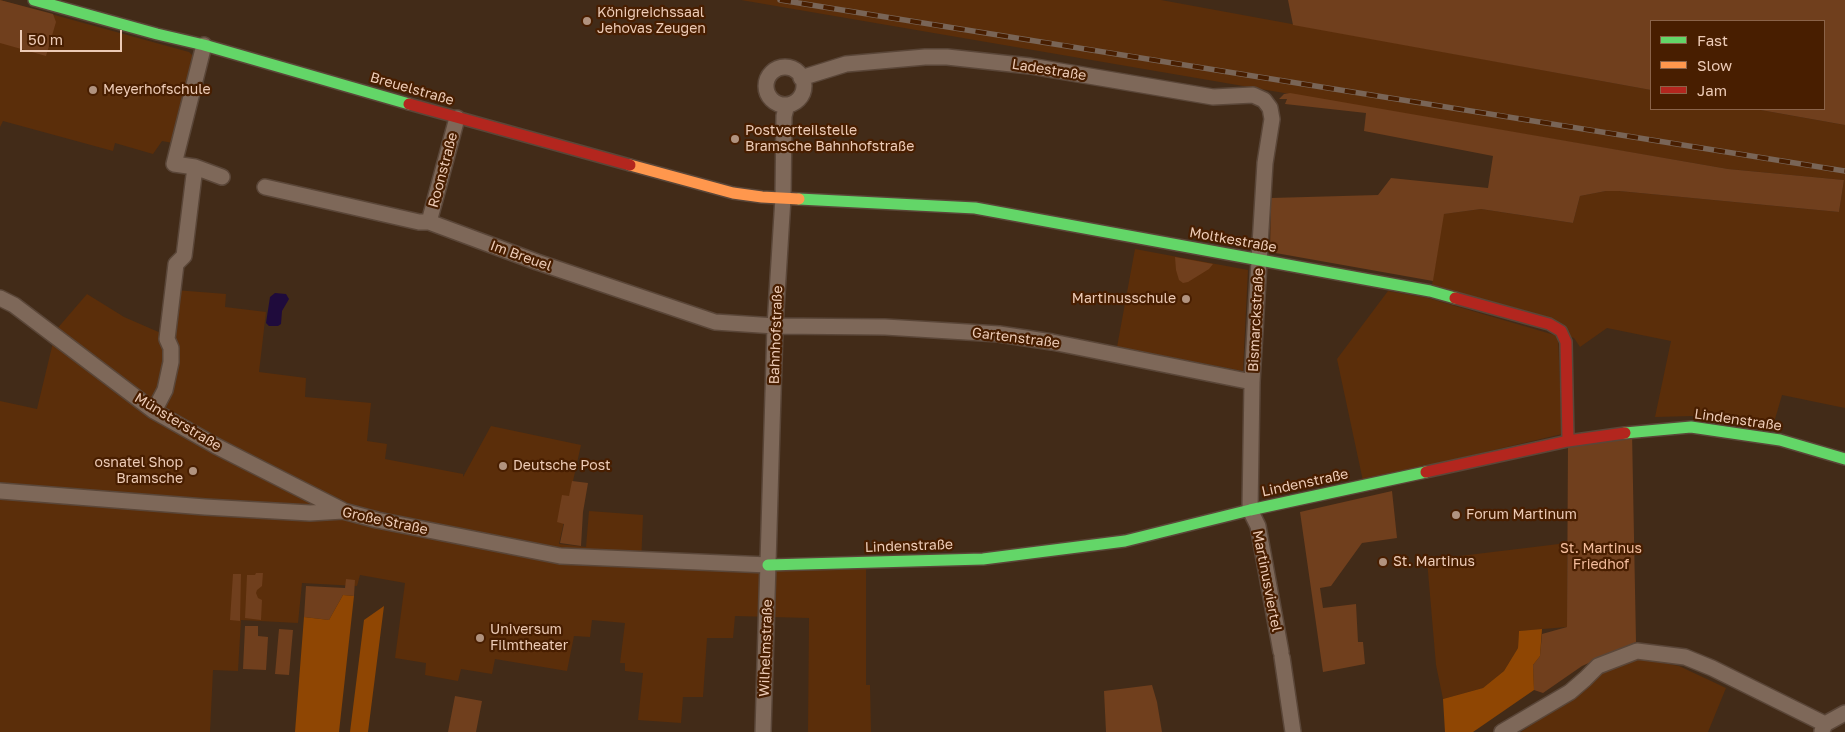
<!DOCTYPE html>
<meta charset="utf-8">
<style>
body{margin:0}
#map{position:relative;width:1845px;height:732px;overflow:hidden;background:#422b18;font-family:"Golos Text",sans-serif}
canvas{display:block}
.legend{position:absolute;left:1650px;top:20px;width:175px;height:90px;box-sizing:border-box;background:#481e00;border:1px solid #8a6349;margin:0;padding:6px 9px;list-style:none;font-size:15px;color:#edcbb6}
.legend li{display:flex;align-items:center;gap:10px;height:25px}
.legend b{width:25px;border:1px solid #8a6349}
.scale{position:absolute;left:20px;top:30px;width:102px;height:22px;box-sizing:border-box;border:2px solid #edcbb6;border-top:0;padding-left:6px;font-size:15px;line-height:18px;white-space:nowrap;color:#edcbb6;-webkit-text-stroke:4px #481e00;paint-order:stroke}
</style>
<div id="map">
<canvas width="1845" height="732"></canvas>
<ul class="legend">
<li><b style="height:6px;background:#63d668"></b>Fast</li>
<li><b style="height:6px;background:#ff974d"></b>Slow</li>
<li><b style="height:6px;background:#b3261e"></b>Jam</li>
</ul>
<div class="scale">50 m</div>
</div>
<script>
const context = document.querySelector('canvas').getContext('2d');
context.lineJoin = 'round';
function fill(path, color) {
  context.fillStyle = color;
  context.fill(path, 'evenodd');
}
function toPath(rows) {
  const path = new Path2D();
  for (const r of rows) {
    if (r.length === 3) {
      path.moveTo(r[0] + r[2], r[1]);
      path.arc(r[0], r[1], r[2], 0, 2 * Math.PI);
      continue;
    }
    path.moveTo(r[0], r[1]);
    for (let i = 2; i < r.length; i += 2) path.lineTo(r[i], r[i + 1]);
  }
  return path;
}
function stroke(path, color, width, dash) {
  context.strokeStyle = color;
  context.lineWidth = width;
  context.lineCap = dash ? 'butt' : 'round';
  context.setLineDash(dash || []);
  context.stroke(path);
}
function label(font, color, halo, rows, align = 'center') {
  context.font = font + ' "Golos Text",sans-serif';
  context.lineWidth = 4.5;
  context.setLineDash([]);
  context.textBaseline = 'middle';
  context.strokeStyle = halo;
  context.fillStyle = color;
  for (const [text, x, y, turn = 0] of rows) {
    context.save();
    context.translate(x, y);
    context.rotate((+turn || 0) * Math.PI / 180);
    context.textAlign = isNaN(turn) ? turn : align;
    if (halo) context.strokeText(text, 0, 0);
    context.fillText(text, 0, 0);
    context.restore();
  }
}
fill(toPath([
 [0,0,189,52,195,58,173,143,162,141,153,154,115,143,113,151,3,121,0,127],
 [741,0,1161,0,1651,90,1651,109,1755,109,1845,125,1845,408,1782,395,1773,426,1693,416,1655,417,1671,341,1607,328,1580,347,1574,338,1432,285,1443,214,1481,209,1573,223,1580,196,1606,191,1619,191,1839,212,1844,180,1728,169],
 [1135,249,1248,270,1243,371,1117,347],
 [175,290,226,294,225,307,266,312,259,372,306,378,305,397,371,403,367,441,387,444,385,459,463,474,463,477,491,426,581,445,559,544,586,547,589,511,643,515,641,566,866,569,866,685,870,685,871,732,808,732,809,618,735,616,733,638,707,638,703,697,683,697,681,723,638,720,643,673,625,671,625,663,620,663,625,623,592,620,590,637,574,636,567,671,495,659,492,674,461,669,458,681,425,675,426,663,395,658,405,583,360,575,357,586,302,583,298,623,241,620,238,671,213,670,210,732,0,732,0,401,37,409,56,330,87,294,124,317,170,337],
 [1388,291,1428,298,1558,336,1562,434,1363,481,1337,359],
 [1567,543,1567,627,1519,631,1518,648,1504,671,1483,688,1443,699,1436,665,1427,560],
 [1637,658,1679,666,1726,688,1708,732,1521,732,1581,691,1603,673]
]), '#5b2e0a');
fill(toPath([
 [0,0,53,14,56,22,46,56,0,43],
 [1288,0,1845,0,1845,125,1755,109,1824,109,1824,21,1651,21,1651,90,1293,25],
 [1290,93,1728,169,1844,180,1839,212,1619,191,1606,191,1580,196,1573,223,1481,209,1444,214,1433,281,1270,252,1271,198,1378,195,1391,178,1488,188,1493,156,1364,131,1366,113,1285,104,1287,99,1279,99,1284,94],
 [1175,257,1213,264,1209,269,1188,282,1183,283,1179,280,1176,270],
 [1632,432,1636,642,1582,666,1543,693,1534,690,1533,665,1540,656,1542,634,1567,627,1568,441],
 [572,481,588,483,583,512,581,546,560,543,564,524,557,522,562,495,569,496],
 [1392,491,1397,538,1362,543,1331,586,1320,588,1323,608,1356,604,1358,642,1363,642,1365,664,1323,672,1300,512],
 [256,573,263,573,262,586,257,590,256,593,258,598,262,600,261,620,245,618,247,575,255,575],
 [233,574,241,574,240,621,230,620],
 [346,579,355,580,354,596,343,595,329,620,304,617,306,586,345,588],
 [245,626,258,626,258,636,268,637,266,670,243,669],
 [279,629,293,630,289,675,275,674],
 [1152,685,1157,702,1162,732,1106,732,1104,691],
 [455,696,482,701,476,732,448,732]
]), '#703f1d');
fill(toPath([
 [343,595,354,596,339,732,295,732,304,617,329,620],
 [384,606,368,732,350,732,364,620],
 [1542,629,1540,656,1533,665,1534,690,1473,732,1445,732,1443,699,1483,688,1504,671,1518,648,1519,631]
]), '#8f4603');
fill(toPath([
 [275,293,286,294,289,299,282,311,281,324,278,326,269,326,266,323,270,297]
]), '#1f0b3c');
const street = toPath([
 [204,45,174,164,195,167,222,177],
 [785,86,19],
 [801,78,846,64,925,57,947,57,1030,66,1213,97,1253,95,1264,100,1270,108,1272,119,1265,163,1259,261,1252,382,1250,510,1258,526,1281,652],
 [265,187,419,222,429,222,537,262,715,322,775,326,885,327,999,334,1052,342,1252,382],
 [429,222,457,118],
 [0,298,14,305,154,411,216,446,342,510],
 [154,411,165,390,171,362,171,348,167,339,176,264,184,256,195,167],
 [0,491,205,507,310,513,343,511,377,520,560,556,768,565],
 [1282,657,1293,732],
 [1822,731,1825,724,1845,713],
 [763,732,775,326,783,198,784,116,787,105],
 [1502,732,1570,692,1585,679,1598,666,1637,651,1685,657,1712,668,1825,724]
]);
const fast = toPath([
 [34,0,157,34,204,45,409,104],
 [799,199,975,208,1430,291,1455,298],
 [1625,433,1691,427,1780,440,1845,459],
 [768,565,983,559,1125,541,1250,510,1426,472]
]);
const slow = toPath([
 [630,165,733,193,762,197,799,199]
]);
const jam = toPath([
 [409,104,630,165],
 [1455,298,1549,324,1561,331,1566,342,1568,441],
 [1426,472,1568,441,1625,433]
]);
stroke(street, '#5a4638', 18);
stroke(fast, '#5a4638', 14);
stroke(slow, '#5a4638', 14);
stroke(jam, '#5a4638', 14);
stroke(street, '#7e6859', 15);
stroke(fast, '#63d668', 11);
stroke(slow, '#ff974d', 11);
stroke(jam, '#b3261e', 11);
const rail = toPath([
 [780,0,1845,171]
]);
stroke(rail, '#796557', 5.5);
stroke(rail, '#481e00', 4, [11]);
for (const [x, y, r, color] of [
 [587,21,5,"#b1937f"],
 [93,90,5,"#b1937f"],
 [735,139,5,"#b1937f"],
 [1186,299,5,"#b1937f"],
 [503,466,5,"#b1937f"],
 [193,471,5,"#b1937f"],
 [1456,515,5,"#b1937f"],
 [1383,562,5,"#b1937f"],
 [480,638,5,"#b1937f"]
]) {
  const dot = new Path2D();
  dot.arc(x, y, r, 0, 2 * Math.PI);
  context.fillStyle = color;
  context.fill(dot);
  stroke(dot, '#481e00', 2);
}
label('14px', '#edcbb6', '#481e00', [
 ["Königreichssaal",597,13],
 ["Jehovas Zeugen",597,29],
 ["Meyerhofschule",103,90],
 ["Postverteilstelle",745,131],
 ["Bramsche Bahnhofstraße",745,147],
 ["Martinusschule",1176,299,"right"],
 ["osnatel Shop",183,463,"right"],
 ["Bramsche",183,479,"right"],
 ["Deutsche Post",513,466],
 ["Forum Martinum",1466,515],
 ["St. Martinus",1393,562],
 ["Universum",490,630],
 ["Filmtheater",490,646]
], 'left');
label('14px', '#edcbb6', '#481e00', [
 ["Ladestraße",1049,70,9],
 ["Breuelstraße",412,89,16],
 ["Roonstraße",443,170,-75],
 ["Moltkestraße",1233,240,10],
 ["Im Breuel",521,256,20],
 ["Bismarckstraße",1256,320,-87],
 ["Bahnhofstraße",776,335,-88],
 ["Gartenstraße",1016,338,7],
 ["Lindenstraße",1738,420,8],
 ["Münsterstraße",178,422,31],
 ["Lindenstraße",1305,483,-12],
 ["Große Straße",385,521,12],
 ["Lindenstraße",909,546,-2],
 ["Martinusviertel",1267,581,79],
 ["Wilhelmstraße",766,648,-88]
]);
label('14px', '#f3bc9c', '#481e00', [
 ["St. Martinus",1601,549],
 ["Friedhof",1601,565]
]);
</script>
